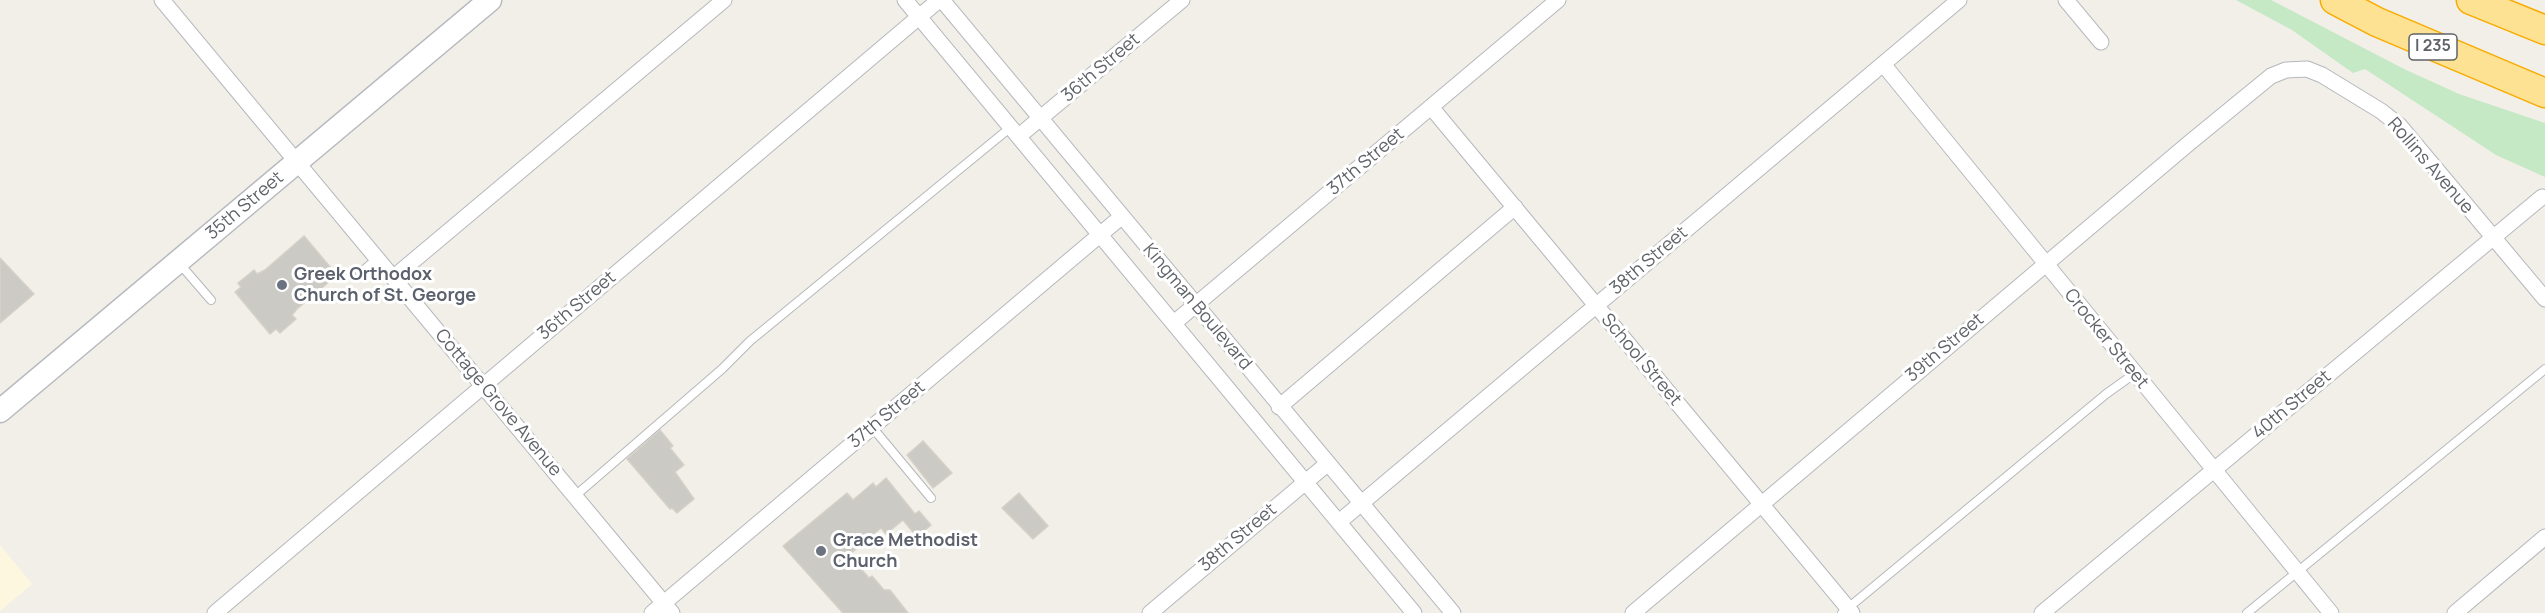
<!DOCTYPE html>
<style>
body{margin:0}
canvas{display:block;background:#f1efe8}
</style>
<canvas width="2545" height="613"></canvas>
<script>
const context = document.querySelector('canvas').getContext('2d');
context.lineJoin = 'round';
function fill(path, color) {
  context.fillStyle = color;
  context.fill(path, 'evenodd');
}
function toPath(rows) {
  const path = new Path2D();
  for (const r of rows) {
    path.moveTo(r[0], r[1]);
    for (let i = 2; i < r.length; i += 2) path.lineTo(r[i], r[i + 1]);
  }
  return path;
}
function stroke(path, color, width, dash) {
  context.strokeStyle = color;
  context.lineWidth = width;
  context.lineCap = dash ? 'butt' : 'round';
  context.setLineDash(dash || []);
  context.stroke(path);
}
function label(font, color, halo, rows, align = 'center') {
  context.font = font + ' Manrope,sans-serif';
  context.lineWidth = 6;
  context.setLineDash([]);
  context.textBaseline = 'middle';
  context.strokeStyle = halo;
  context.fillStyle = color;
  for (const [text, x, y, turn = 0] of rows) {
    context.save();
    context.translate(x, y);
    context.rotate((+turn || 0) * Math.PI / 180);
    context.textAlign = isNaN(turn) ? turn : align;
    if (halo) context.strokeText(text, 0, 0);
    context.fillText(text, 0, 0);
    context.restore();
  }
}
fill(toPath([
 [0,545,32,584,0,611]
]), '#fef7e0');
fill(toPath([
 [2236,0,2271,0,2404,69,2459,94,2545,123,2545,177,2496,155,2365,69,2353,73,2292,30]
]), '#c5e8c5');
const building = toPath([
 [304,236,337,275,297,309,292,315,296,319,280,333,276,329,270,334,235,292,241,287,238,283,254,270,257,274,265,270,304,236],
 [0,258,34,294,0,323,0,258],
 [660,430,673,446,670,448,684,465,675,472,694,499,677,513,672,508,670,509,627,459,660,430],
 [923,441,952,473,933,488,907,455,923,441],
 [886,478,915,514,919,511,931,525,917,537,903,520,886,534,881,528,849,555,869,578,872,576,884,590,890,590,908,613,843,613,783,546,847,493,853,500,873,483,876,487,886,478],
 [1019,493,1048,526,1033,539,1002,508,1019,493]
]);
fill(building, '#cccac5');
stroke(building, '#d6d1c6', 1.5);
const lane = toPath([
 [179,263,211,300],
 [360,273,378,258],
 [872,427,931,498],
 [575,496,722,369,750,341,1011,127],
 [1842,613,2106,394,2134,374],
 [2247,613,2545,369]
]);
const street = toPath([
 [162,0,672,613],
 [905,0,1414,613],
 [942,0,1453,613],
 [2066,0,2101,42],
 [1883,64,2331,613],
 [1431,107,1852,613],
 [1019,136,1182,0],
 [394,277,724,0],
 [1174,323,1558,0],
 [1279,407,1515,207],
 [1339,522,1959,0],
 [215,613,939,0],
 [652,613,1121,217],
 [1150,613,1327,464],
 [1633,613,2188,144,2271,76,2286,70,2307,69,2322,75,2381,111,2400,126,2545,299],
 [2042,613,2542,197],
 [2455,613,2545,537]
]);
const secondary = toPath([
 [0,411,490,0]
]);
const highway = toPath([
 [2335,0,2377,22,2545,93],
 [2471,0,2545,30]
]);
stroke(lane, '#b5b8bc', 10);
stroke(street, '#b5b8bc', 17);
stroke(secondary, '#b6babf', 25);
stroke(highway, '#f9ab00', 31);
stroke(lane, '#fff', 8);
stroke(street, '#fff', 15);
stroke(secondary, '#fff', 22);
stroke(highway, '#fde293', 28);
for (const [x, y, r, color] of [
 [282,285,6,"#6b7280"],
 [821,551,6,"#6b7280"]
]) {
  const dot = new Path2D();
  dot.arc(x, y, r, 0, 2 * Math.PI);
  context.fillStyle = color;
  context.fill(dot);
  stroke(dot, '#fff', 2);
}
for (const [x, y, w] of [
 [2433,47,48]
]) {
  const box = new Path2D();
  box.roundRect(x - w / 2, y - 13, w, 26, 4.5);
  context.fillStyle = '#fff';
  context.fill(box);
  stroke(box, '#5f6368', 1.5);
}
label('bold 16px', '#5f6368', null, [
 ["I 235",2433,47]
]);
label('18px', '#5f6368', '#fff', [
 ["36th Street",1101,68,-40],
 ["37th Street",1366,162,-40],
 ["Rollins Avenue",2430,166,49],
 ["35th Street",245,206,-40],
 ["38th Street",1649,261,-40],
 ["36th Street",577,306,-40],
 ["Kingman Boulevard",1197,307,50],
 ["Crocker Street",2106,339,51],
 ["39th Street",1945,348,-40],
 ["School Street",1641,360,50],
 ["Cottage Grove Avenue",498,403,50],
 ["40th Street",2292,405,-40],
 ["37th Street",887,415,-40],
 ["38th Street",1238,538,-40]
]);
label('bold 18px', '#5b616d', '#fff', [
 ["Greek Orthodox",294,275],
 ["Church of St. George",294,296],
 ["Grace Methodist",833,541],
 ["Church",833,562]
], 'left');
</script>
